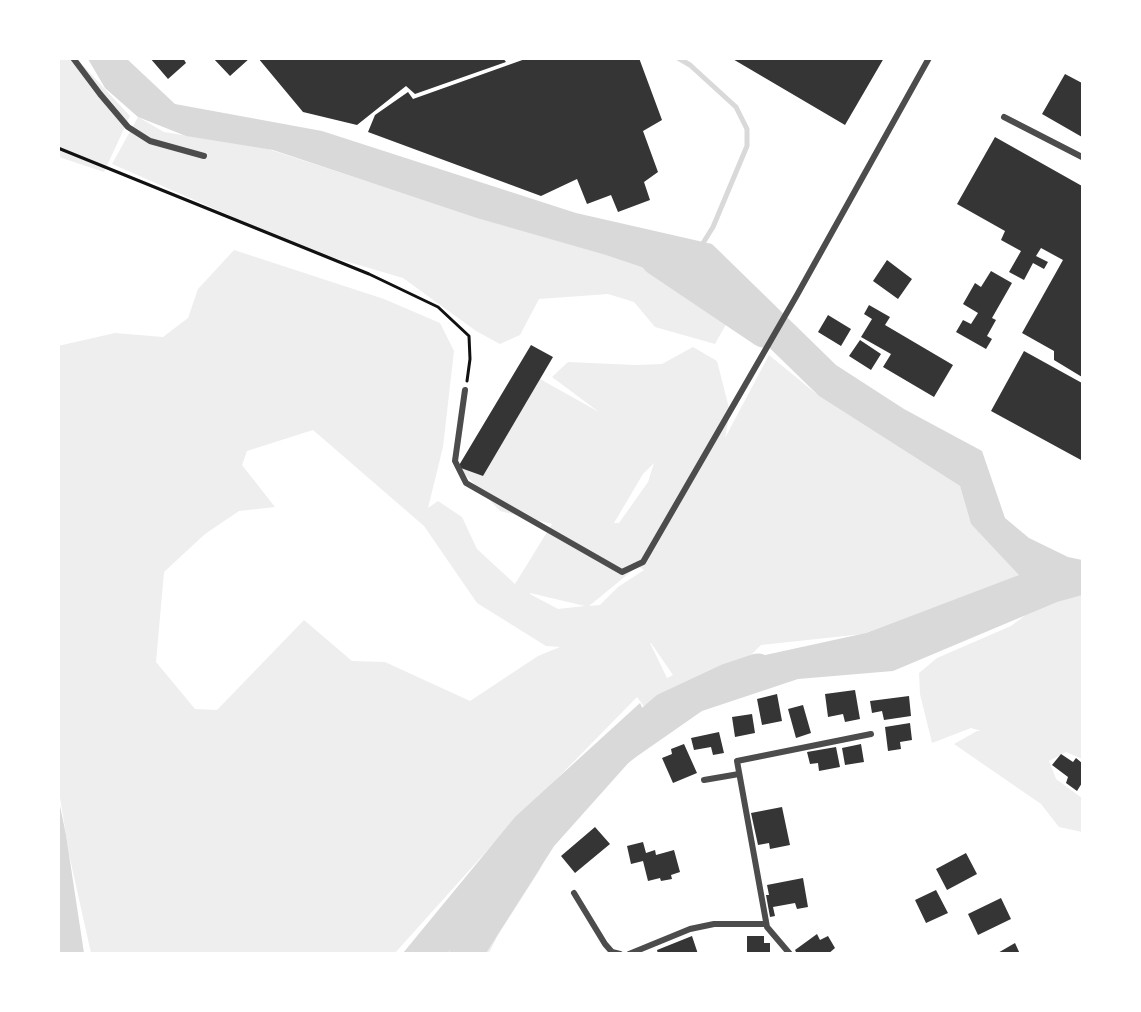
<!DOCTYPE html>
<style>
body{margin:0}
#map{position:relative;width:1141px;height:1012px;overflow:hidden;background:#fff;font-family:"Nunito Sans",sans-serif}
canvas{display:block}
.frame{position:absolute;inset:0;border:60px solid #fff;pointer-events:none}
</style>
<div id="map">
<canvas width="1141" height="1012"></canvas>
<div class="frame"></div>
</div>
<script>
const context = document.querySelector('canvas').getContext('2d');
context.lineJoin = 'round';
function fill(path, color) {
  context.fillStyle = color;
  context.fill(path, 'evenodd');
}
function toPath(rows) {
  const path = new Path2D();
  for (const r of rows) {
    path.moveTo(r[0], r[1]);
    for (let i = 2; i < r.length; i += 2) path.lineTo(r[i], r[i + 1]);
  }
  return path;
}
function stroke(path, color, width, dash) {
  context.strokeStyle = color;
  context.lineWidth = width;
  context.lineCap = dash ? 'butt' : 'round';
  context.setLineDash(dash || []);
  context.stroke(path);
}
fill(toPath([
 [59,59,77,59,130,116,104,172,59,157],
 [138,117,164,132,268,149,418,198,611,250,733,312,715,344,655,327,634,302,608,294,539,299,520,335,500,344,476,331,403,278,311,251,112,164],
 [234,250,384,299,440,323,454,351,443,447,428,508,438,501,462,517,477,549,515,584,552,524,500,511,458,467,483,476,540,379,599,412,552,377,568,362,635,365,662,364,693,347,717,361,730,412,725,438,769,355,819,396,960,486,971,524,1020,575,863,634,761,645,732,674,654,720,637,697,492,845,395,953,91,953,69,854,59,791,58,346,115,333,163,337,188,318,198,289],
 [313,430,424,526,477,603,546,646,560,647,538,656,470,701,385,662,352,661,304,620,217,710,195,709,156,662,164,572,205,534,239,511,275,507,242,465,247,451],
 [654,463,648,482,619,523,614,523,643,474],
 [638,566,644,570,618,587,600,605,589,606],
 [530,594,530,593,585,606,558,609],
 [650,643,651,643,673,675,667,678],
 [1082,592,1082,759,1066,752,1049,761,1056,779,1082,798,1082,832,1059,827,1041,804,954,744,977,731,981,731,971,728,932,743,920,694,919,673,937,658,1011,626,1043,602],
 [558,830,539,871,498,935,489,953,442,954,515,834]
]), '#eee');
fill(toPath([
 [88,59,127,59,175,104,322,131,576,213,712,244,836,365,904,409,982,451,1005,518,1029,538,1068,557,1082,560,1082,595,1057,602,893,671,798,679,702,711,534,828,448,953,403,953,515,817,640,703,649,722,600,772,694,701,756,657,866,633,1019,575,971,524,960,486,819,396,710,290,606,255,477,218,273,150,186,136,138,117,105,88],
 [59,801,66,835,84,953,59,953]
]), '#d9d9d9');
stroke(toPath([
 [678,58,690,65,736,107,747,129,747,146,713,227,700,248]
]), '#d9d9d9', 5);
stroke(toPath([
 [657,259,764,331],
 [466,954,541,836,616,752,666,709,728,680,758,670]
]), '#d9d9d9', 33);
fill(toPath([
 [150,58,183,58,186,63,168,79],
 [213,58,250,58,230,76],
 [258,58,503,58,506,62,415,94,406,86,357,125,303,112],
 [528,58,639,58,662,120,643,131,658,172,644,182,650,200,618,212,611,195,587,204,577,179,541,196,368,132,375,115,408,92,413,99],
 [731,58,884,58,845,125],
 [1065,74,1082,83,1082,137,1042,114],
 [995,137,1082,186,1082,377,1054,360,1054,351,1022,333,1063,260,1041,248,1036,256,1048,262,1044,269,1033,263,1024,280,1009,272,1021,251,1001,240,1005,231,957,204],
 [887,260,912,279,898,299,873,281],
 [991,271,1012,283,992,318,996,320,987,336,992,339,986,349,956,332,963,320,971,324,978,313,963,304,975,283,981,287],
 [869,305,890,317,885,325,953,365,934,397,883,367,891,354,861,337,872,319,864,314],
 [828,315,851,329,841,346,818,332],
 [860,340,881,354,871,370,849,356],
 [531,345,553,357,483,476,458,467],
 [1024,351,1082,383,1082,457,1081,460,991,411],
 [855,690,860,719,845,722,843,714,828,717,825,694],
 [777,694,782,721,762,725,757,699],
 [909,696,911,716,884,720,882,711,872,713,870,701],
 [803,705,811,733,796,738,788,709],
 [752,714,755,733,735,737,732,717],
 [910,723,912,740,900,742,901,749,888,751,885,727],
 [719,732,724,753,713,755,711,747,694,750,691,738],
 [684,744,697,773,673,783,662,758,672,754,671,749],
 [861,744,864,762,845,765,842,748],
 [836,747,840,767,819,771,818,763,810,764,807,752],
 [1061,754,1073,762,1076,758,1082,763,1082,783,1077,791,1066,783,1068,777,1052,765],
 [782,807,790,845,770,849,769,843,758,845,751,813],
 [595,827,610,844,575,873,561,856],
 [643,842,646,853,655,850,656,855,674,850,680,872,671,875,672,879,661,881,660,878,648,881,643,861,631,864,627,846],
 [966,853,977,874,947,890,936,869],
 [803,878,808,907,797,909,795,903,773,907,775,916,770,917,766,895,769,895,767,885],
 [936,890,948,913,926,923,915,900],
 [1001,898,1011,919,978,935,968,914],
 [817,934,820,940,828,936,835,948,828,954,797,954,795,950],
 [692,936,698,954,658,954,657,950],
 [747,936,764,936,764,943,770,943,770,954,747,954],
 [1015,943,1020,954,996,954]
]), '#353535');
stroke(toPath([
 [58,148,369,274,438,307,469,336,470,359,467,381]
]), '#111', 3);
stroke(toPath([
 [73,58,100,94,128,127,150,141,204,156],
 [1004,117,1082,157],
 [465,390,455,461,466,483,622,572,643,562,797,295,929,58],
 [704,780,739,774],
 [574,893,605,944,612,952,620,954],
 [629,954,690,929,714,924,766,924],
 [790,954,767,927,737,761,871,734]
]), '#4c4c4c', 6);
</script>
